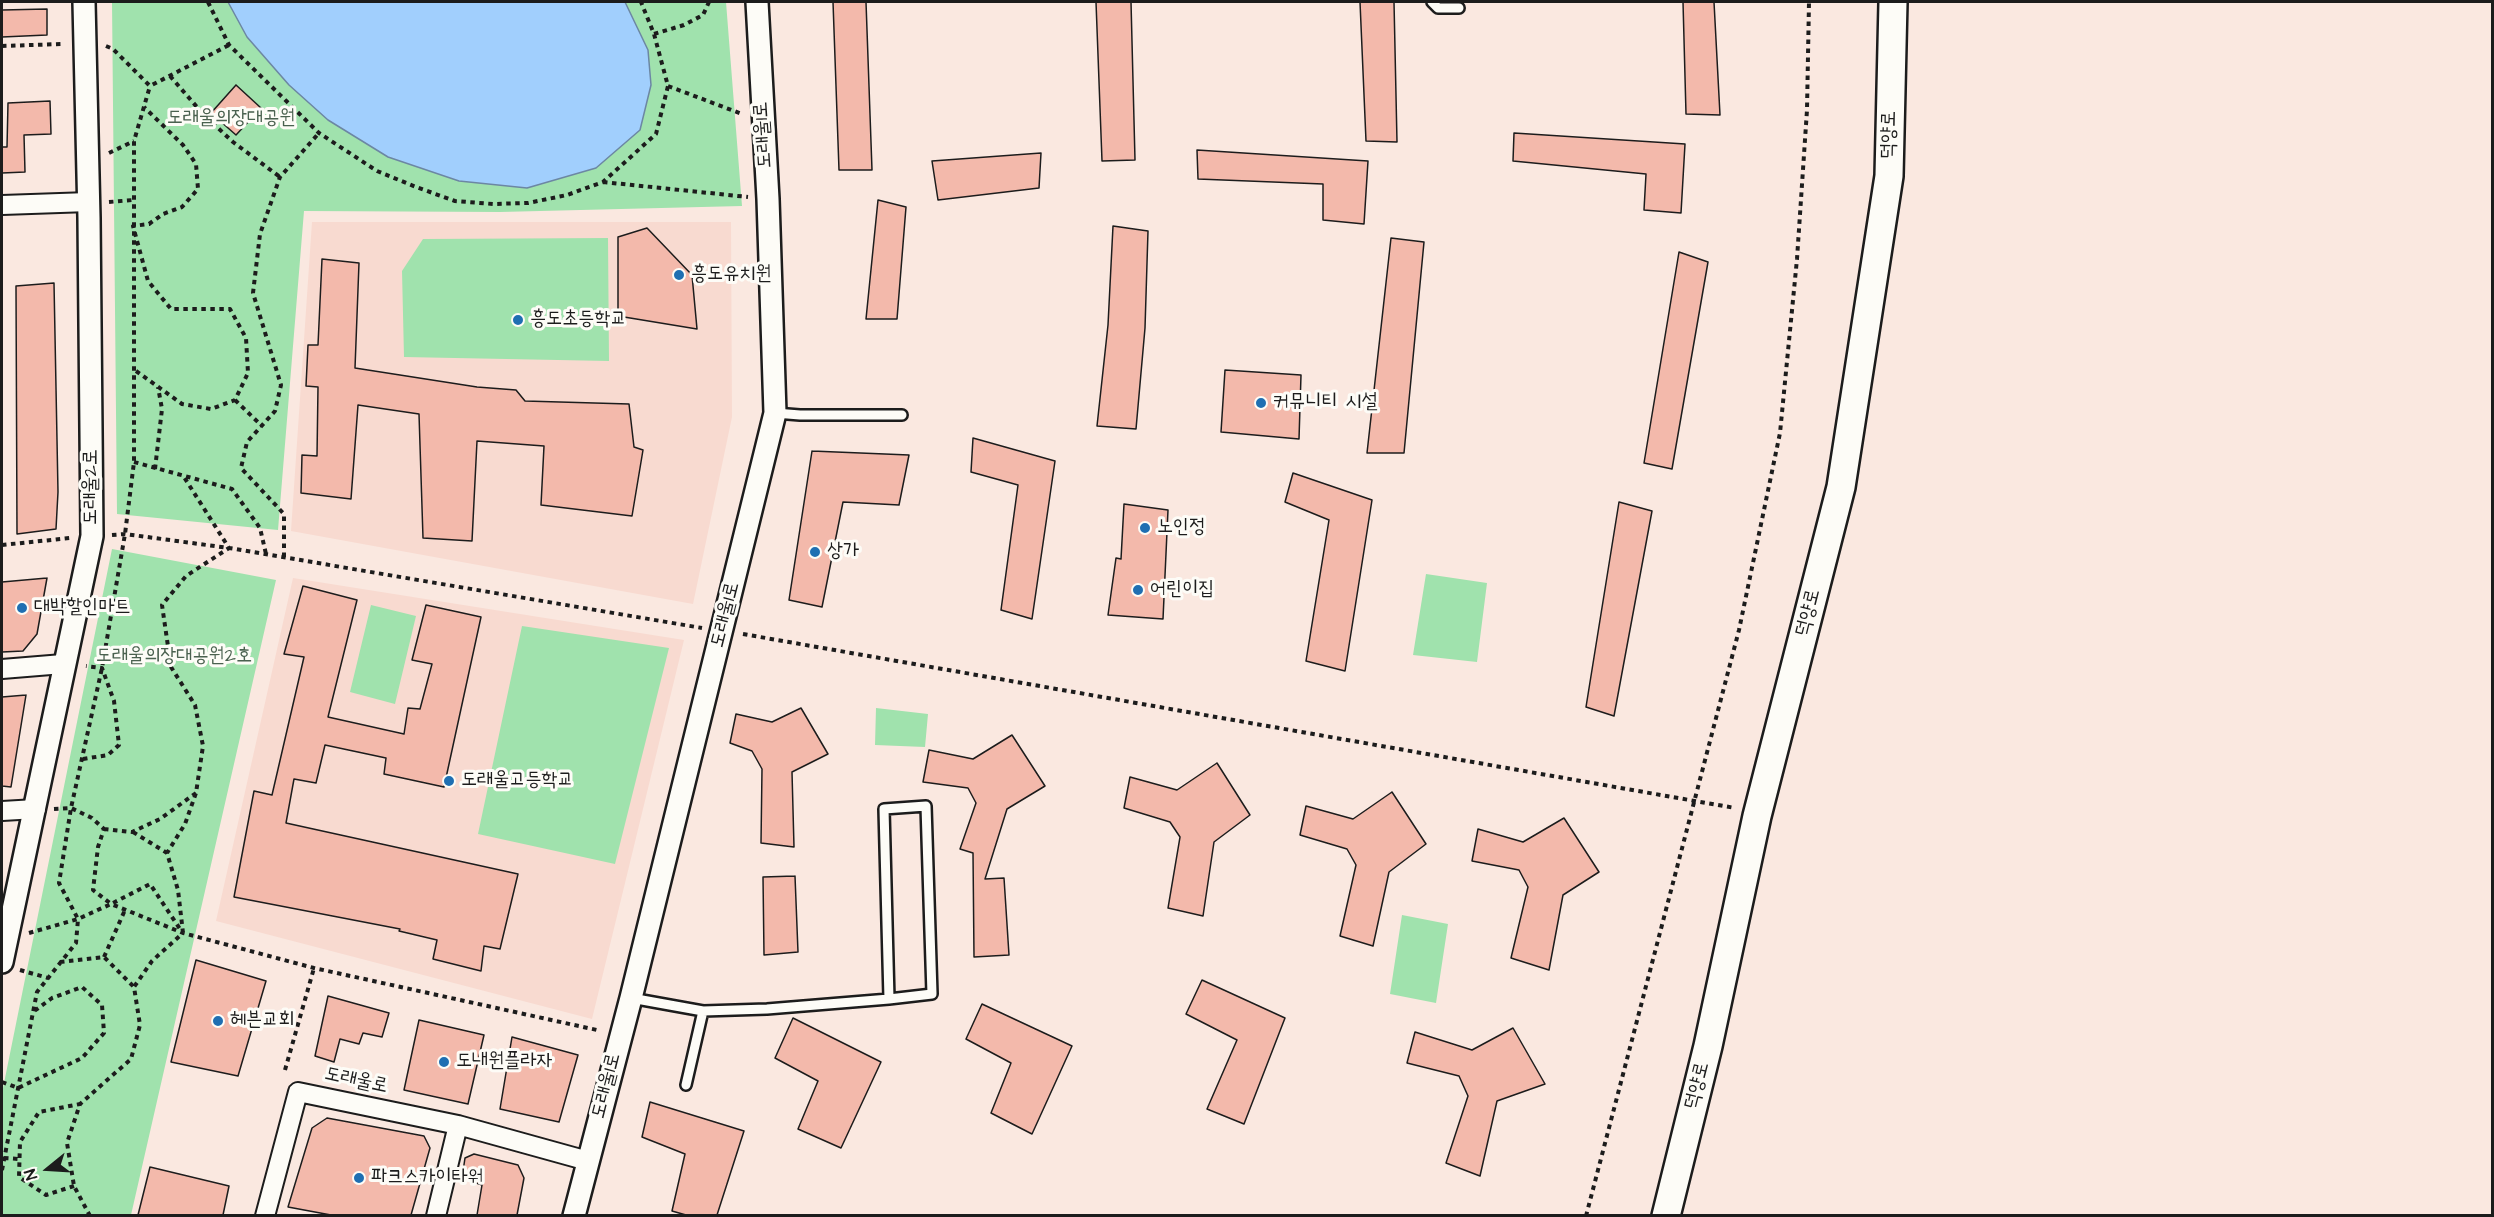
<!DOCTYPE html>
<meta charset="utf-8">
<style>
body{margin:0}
#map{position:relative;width:2494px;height:1217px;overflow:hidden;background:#fae8e0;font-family:"Architects Daughter",sans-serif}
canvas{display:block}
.frame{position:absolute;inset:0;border:3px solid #1c1c1c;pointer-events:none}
.north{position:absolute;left:18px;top:1139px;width:60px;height:60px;-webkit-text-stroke:4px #fdfcf7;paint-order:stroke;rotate:252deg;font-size:16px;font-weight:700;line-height:24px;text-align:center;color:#1c1c1c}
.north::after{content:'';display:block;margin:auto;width:21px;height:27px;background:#1c1c1c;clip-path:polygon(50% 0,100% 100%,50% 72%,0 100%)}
</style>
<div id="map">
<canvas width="2494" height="1217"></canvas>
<div class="frame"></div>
<div class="north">N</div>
</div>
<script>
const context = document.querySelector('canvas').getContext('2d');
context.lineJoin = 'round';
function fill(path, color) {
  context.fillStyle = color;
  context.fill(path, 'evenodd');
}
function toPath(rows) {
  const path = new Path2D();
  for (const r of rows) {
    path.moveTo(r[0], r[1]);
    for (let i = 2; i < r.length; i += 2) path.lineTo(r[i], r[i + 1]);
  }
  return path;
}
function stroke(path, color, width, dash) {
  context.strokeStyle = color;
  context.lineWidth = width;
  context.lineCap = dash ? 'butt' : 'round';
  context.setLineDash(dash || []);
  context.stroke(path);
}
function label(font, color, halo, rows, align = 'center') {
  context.font = font + ' "Architects Daughter","Poor Story",sans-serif';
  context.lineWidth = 6;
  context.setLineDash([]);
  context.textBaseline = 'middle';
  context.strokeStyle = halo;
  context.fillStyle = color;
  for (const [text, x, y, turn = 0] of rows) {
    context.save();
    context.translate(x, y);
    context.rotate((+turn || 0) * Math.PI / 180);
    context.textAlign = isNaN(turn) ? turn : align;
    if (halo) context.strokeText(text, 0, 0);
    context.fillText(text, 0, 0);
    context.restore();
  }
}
fill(toPath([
 [312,222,731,222,732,417,693,604,291,531],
 [293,578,684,640,592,1019,216,921]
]), '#f8dad0');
fill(toPath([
 [112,2,726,2,742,206,500,212,304,211,278,530,117,514],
 [608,238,609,361,404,357,402,271,423,239],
 [112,549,276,580,131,1215,2,1215,2,1093],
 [1426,574,1487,583,1477,662,1413,655],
 [371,605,416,616,395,704,350,692],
 [522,626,669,648,615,864,478,834],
 [876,708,928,714,925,747,875,745],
 [1402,915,1448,924,1436,1003,1390,994]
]), '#a0e2ad');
const water = toPath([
 [228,2,625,2,648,50,651,85,640,130,596,168,527,188,459,181,388,157,328,120,289,85,247,37,228,2]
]);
fill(water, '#a1cffd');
stroke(water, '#6c87a3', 1.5);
const building = toPath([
 [833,2,866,2,872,170,839,170,833,2],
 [1096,2,1131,2,1135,160,1102,161,1096,2],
 [1360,2,1394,2,1397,142,1366,141,1360,2],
 [1683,2,1714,2,1720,115,1686,114,1683,2],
 [47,9,47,35,2,37,2,10,47,9],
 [236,85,261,108,236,135,211,113,236,85],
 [50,101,51,134,24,135,25,172,2,173,2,147,7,147,8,103,50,101],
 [1514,133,1685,144,1681,213,1644,210,1646,174,1513,161,1514,133],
 [1197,150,1368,161,1364,224,1323,220,1323,184,1198,179,1197,150],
 [1041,153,1039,188,938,200,932,161,1041,153],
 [878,200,906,207,897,319,866,319,878,200],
 [1113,226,1148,231,1145,328,1136,429,1097,426,1108,325,1113,226],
 [647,228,692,275,697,329,618,316,618,237,647,228],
 [1391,238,1424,242,1404,453,1367,453,1391,238],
 [1679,252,1708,262,1672,469,1644,463,1679,252],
 [322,259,359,263,355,368,477,387,516,390,525,401,629,404,634,447,643,450,632,516,541,505,544,446,477,441,472,541,423,538,419,414,358,405,351,499,301,493,302,455,317,456,318,387,306,386,308,345,318,345,322,259],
 [54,283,58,492,56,529,17,534,16,286,54,283],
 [1225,370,1301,375,1299,439,1221,432,1225,370],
 [973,438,1055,461,1032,619,1001,610,1018,485,971,472,973,438],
 [812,451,909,455,899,505,843,502,822,607,789,600,812,451],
 [1293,473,1372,500,1345,671,1306,661,1329,520,1285,502,1293,473],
 [1619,502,1652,511,1614,716,1586,707,1619,502],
 [1124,504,1168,510,1163,619,1108,615,1116,558,1121,559,1124,504],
 [47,578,37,634,23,651,2,652,2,582,47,578],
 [303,586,357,600,328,717,404,734,408,708,420,709,432,664,412,660,426,605,481,617,444,787,384,774,386,758,325,745,316,783,294,779,286,823,518,874,500,949,484,946,481,971,433,959,437,940,399,931,400,929,234,897,254,791,272,795,304,657,284,654,303,586],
 [26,695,11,787,2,786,2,697,26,695],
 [801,708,828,754,792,772,794,847,761,843,762,769,752,751,730,743,736,714,772,722,801,708],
 [1012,735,1045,786,1007,809,985,879,1004,878,1009,955,974,957,973,853,960,849,976,803,968,788,923,782,929,750,973,759,1012,735],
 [1217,763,1250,815,1214,842,1203,916,1168,908,1180,837,1170,822,1124,808,1130,777,1177,790,1217,763],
 [1392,792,1426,844,1389,872,1373,946,1340,936,1356,865,1347,849,1300,835,1306,806,1353,819,1392,792],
 [1564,818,1599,872,1563,895,1549,970,1511,958,1528,887,1519,870,1472,861,1478,829,1523,842,1564,818],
 [795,876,798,952,764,955,763,877,795,876],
 [196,960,266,981,238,1076,171,1062,196,960],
 [1202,980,1285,1018,1244,1124,1207,1109,1237,1040,1186,1014,1202,980],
 [328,996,389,1013,382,1037,363,1033,359,1044,340,1039,334,1062,315,1056,328,996],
 [982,1004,1072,1046,1032,1134,991,1113,1011,1063,966,1039,982,1004],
 [793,1018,881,1062,841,1148,798,1129,818,1081,775,1058,793,1018],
 [419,1020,484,1035,468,1104,404,1090,419,1020],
 [1513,1028,1545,1084,1497,1101,1480,1176,1446,1163,1468,1096,1459,1076,1407,1063,1415,1032,1472,1050,1513,1028],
 [512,1037,578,1055,559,1122,500,1109,512,1037],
 [650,1102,744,1131,717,1215,686,1215,672,1211,685,1154,642,1137,650,1102],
 [327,1118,424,1136,430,1148,411,1215,331,1215,288,1207,312,1128,327,1118],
 [474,1154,518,1165,524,1178,517,1215,477,1215,482,1185,462,1178,465,1158,474,1154],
 [150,1167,229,1186,223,1215,138,1215,150,1167]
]);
fill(building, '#f3b9ab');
stroke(building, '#1c1c1c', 1.5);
const service = toPath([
 [1432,2,1438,8,1459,8],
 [775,413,800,415,902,415],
 [631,998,703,1011,767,1009,889,999,932,994,926,806,884,809,889,999],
 [686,1085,703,1011]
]);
const minor = toPath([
 [2,205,89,202],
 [2,669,63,664],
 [2,811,36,809],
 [265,1216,298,1092,458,1125,588,1161],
 [436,1216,458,1125]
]);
const tertiary = toPath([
 [2,962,92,536,89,218,84,2],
 [574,1216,631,998,775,413,768,199,757,2]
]);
const primary = toPath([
 [1666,1216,1708,1046,1757,816,1841,487,1889,176,1893,2]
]);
stroke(service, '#1c1c1c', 14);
stroke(minor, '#1c1c1c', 22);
stroke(tertiary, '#1c1c1c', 26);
stroke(primary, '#1c1c1c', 32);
stroke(toPath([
 [208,2,229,45,319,133,377,171,416,187,455,201,493,204,528,203,567,195,603,182,656,134,668,86,654,34,641,2],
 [654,34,684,25,703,15,709,2],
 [2,46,62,44],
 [106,46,113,49,150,86,229,45],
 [170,76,203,114,233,142,280,177],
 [668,86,742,114],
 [109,153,134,141],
 [603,182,748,197],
 [109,202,133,200],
 [136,371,182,404,211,409,235,400,248,373,246,338,230,309,171,309,148,281,133,226,149,224,163,214,182,207,198,189,196,164,183,145,144,107],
 [235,400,262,426],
 [134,462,232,489,260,528,266,554],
 [155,469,162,409,158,387],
 [112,535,125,534,229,548,702,628],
 [2,545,70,538],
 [284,557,284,514,241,468,247,442,275,411,281,385,253,293,260,234,280,177,319,133],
 [743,634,1735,808],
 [83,759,108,755,119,745,114,701,102,668,86,666],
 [54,809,71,808,92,818,104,829,98,847,93,890,111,904,150,884,182,932],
 [104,829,132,832,160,819,196,793],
 [133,832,167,853],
 [29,933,78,919,111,904,183,933,314,968,597,1030],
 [183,933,178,890,167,853,185,824,196,793,203,746,195,705,171,667,162,605,186,576,229,548,184,477],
 [104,957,125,910],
 [60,962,104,957,134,987],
 [20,970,48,978],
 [285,1070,314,968],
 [2,1082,18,1088,82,1058,104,1033,102,1005,82,987,52,998,33,1012],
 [4,1158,19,1159],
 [2,1170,37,992,76,943,78,919,59,883,71,808,102,668,125,534,134,462,134,141,150,86],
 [74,1186,46,1195,19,1177,20,1142,39,1112,80,1104],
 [20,1216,38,1216],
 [90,1216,74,1186,67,1143,80,1104,131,1059,140,1025,134,987,152,961,183,933],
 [1586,1216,1739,630,1780,433,1797,259,1807,110,1809,2]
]), '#1c1c1c', 4, [4.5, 4.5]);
stroke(service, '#fdfcf7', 9);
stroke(minor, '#fdfcf7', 18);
stroke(tertiary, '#fdfcf7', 21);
stroke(primary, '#fdfcf7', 27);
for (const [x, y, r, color] of [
 [679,275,6,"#1f6fb2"],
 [518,320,6,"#1f6fb2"],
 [1261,403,6,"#1f6fb2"],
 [1145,528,6,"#1f6fb2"],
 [815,552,6,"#1f6fb2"],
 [1138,590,6,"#1f6fb2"],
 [22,608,6,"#1f6fb2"],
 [449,781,6,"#1f6fb2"],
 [218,1021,6,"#1f6fb2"],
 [444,1062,6,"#1f6fb2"],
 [359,1178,6,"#1f6fb2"]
]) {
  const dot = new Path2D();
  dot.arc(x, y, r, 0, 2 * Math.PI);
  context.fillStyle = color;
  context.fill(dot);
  stroke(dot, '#fdfcf7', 2);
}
label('20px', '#4a614f', '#fdfcf7', [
 ["도래울의장대공원",231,119],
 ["도래울의장대공원2호",174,657]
]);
label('20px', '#1c1c1c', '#fdfcf7', [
 ["도래울1로",764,135,-94],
 ["덕양로",1890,135,-89],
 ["도래울2로",92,487,-90],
 ["덕양로",1809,613,-76],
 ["도래울1로",726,615,-76],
 ["도래울로",356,1081,12],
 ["도래울1로",607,1086,-76],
 ["덕양로",1698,1086,-76]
]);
label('20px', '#1c1c1c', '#fdfcf7', [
 ["흥도유치원",691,275],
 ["흥도초등학교",530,320],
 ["커뮤니티 시설",1273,403],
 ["노인정",1157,528],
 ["상가",827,552],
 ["어린이집",1150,590],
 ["대박할인마트",34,608],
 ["도래울고등학교",461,781],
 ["헤븐교회",230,1021],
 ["도내원플라자",456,1062],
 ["파크스카이타워",371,1178]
], 'left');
</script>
